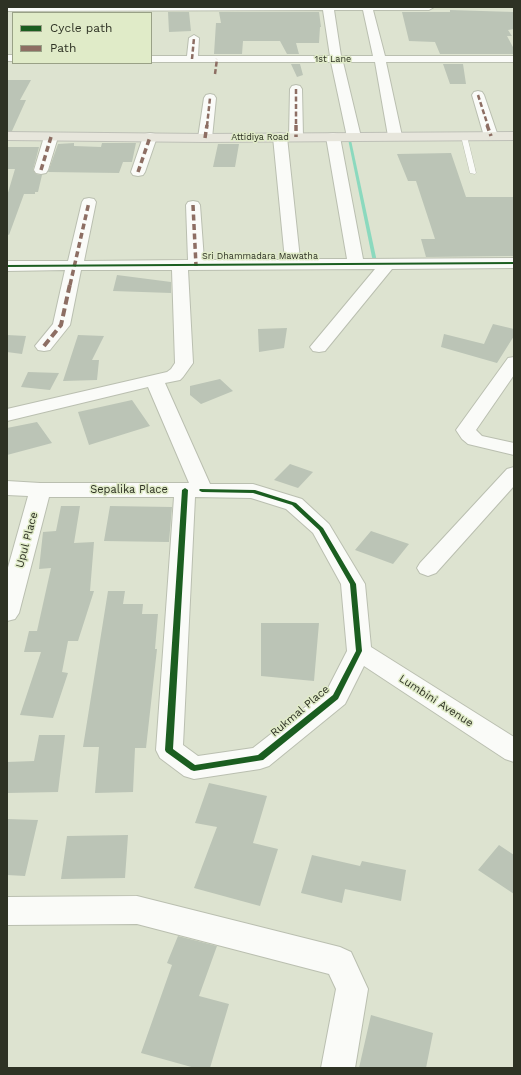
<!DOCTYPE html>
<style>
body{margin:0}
#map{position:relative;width:521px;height:1075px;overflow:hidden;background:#dde3d0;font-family:"Work Sans",sans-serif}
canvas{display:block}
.frame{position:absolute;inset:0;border:8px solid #2e3224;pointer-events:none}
.legend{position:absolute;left:12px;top:12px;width:140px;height:52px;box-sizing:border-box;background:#e0ebc8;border:1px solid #99a186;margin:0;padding:5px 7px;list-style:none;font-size:12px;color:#2e3224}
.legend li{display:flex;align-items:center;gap:8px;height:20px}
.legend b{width:20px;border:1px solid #99a186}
</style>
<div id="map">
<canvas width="521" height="1075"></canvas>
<div class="frame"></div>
<ul class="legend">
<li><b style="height:5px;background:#1b5e20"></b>Cycle path</li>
<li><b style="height:5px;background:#8d6e63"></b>Path</li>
</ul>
</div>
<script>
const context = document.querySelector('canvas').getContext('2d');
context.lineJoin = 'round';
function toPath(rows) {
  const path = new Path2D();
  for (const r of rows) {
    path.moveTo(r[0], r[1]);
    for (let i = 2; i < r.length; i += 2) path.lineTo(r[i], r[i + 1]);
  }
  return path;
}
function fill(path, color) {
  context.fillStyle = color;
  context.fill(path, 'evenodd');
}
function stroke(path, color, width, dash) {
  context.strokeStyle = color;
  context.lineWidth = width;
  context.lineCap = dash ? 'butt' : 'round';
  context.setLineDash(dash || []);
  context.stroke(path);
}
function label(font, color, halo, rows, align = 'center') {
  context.font = font + ' "Work Sans",sans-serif';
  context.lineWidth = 3;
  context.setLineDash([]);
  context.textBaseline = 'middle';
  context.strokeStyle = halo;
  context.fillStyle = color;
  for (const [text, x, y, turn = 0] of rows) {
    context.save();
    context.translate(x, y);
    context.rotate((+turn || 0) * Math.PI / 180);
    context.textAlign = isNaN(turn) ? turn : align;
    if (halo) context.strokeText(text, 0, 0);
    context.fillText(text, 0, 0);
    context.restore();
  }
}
fill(toPath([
 [348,139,351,140,377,262,375,263,373,262,348,139]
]), '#8bd9be');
fill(toPath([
 [450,10,514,12,514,29,508,30,512,36,507,36,514,49,514,54,440,54,435,42,409,41,402,12,450,12],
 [168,12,189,12,191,31,169,32],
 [219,12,319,12,321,27,320,27,319,43,296,43,299,54,287,54,280,41,243,41,242,54,214,54,216,23,221,23],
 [291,64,300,64,303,75,297,77],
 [443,64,463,64,466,84,450,84],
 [7,80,31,80,20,100,26,100,12,131,7,131],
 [74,143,74,146,101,147,102,143,136,143,132,162,123,162,119,173,48,172,58,144],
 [218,144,239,144,235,167,213,167],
 [7,147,39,147,33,170,36,174,42,175,38,192,35,192,35,194,24,194,9,235,7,234,7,196,15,169,7,169],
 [451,153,466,197,514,197,514,256,426,257,421,239,435,239,416,181,408,181,397,154],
 [117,275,171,282,171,293,113,291],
 [493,324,514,329,514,336,497,363,441,347,444,334,484,344],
 [287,328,284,348,259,352,258,329],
 [7,335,26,336,22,354,7,352],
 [78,335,104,336,92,360,99,360,97,380,63,381],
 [28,372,59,373,50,390,21,387],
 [220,379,233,391,201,404,190,395,190,386],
 [132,400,150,426,89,445,78,412],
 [37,422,52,443,7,455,7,428],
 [290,464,313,472,298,488,274,480],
 [61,506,80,506,74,543,94,542,90,591,94,591,78,641,68,641,62,672,68,673,53,718,20,715,41,652,24,652,29,631,37,631,51,568,39,569,43,532,56,531],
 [110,506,172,507,169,542,104,541],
 [371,531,409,544,393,564,355,550],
 [108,591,125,591,123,604,143,604,142,614,158,614,155,649,157,649,146,748,135,748,133,792,95,793,99,747,83,747],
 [261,623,319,623,314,681,261,676],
 [39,735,65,735,58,792,7,793,7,762,34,761],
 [209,783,267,796,253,843,278,849,260,906,194,888,217,827,195,823],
 [7,819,38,820,25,876,7,875],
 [128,835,125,878,61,879,67,836],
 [499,845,514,855,514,894,478,870],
 [312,855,360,866,362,861,406,870,401,901,345,889,342,903,301,893],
 [178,936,217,946,199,996,229,1004,210,1068,195,1068,141,1053,172,965,167,963],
 [371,1015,433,1033,426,1068,359,1068]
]), '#bbc4b6');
const service = toPath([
 [464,134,467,136,476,173,475,174,470,173,461,136,464,134]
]);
const minor = toPath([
 [7,7,434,7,429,10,373,10,385,56,514,56,514,62,386,62,402,136,400,139,395,140,390,139,388,136,375,62,343,62,361,137,359,140,354,141,349,140,347,137,331,62,151,62,151,56,187,56,189,38,194,35,199,38,198,56,330,56,323,10,7,11,7,7],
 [334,10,363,10,373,56,341,56,334,10],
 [7,55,13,55,13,61,7,61,7,55],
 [296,85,300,86,302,89,303,137,301,140,296,141,291,140,289,137,290,89,292,86,296,85],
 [478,91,482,92,484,95,498,136,496,139,491,140,486,139,484,136,472,95,474,92,478,91],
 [210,94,214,95,216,98,212,138,210,141,205,142,200,141,198,138,204,98,206,95,210,94],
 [51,133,56,134,58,137,48,170,46,173,41,174,36,173,34,170,44,137,46,134,51,133],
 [150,133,155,134,157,137,145,172,143,175,138,176,133,175,131,172,143,137,145,134,150,133],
 [280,133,285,134,287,137,300,259,347,259,326,137,328,134,333,133,338,134,340,137,363,259,514,258,514,268,392,269,325,351,319,352,313,351,310,347,375,269,188,270,193,363,183,377,180,380,165,383,210,484,253,484,302,499,329,524,365,584,371,647,514,737,514,762,505,759,364,666,345,704,269,766,260,769,194,779,184,776,160,758,156,750,174,497,49,497,19,613,15,619,7,621,7,571,28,496,7,495,7,481,40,483,189,483,148,387,7,421,7,409,167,372,171,369,175,363,172,270,81,270,70,325,50,350,44,351,38,350,35,346,53,324,65,270,7,271,7,261,68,261,82,202,84,199,89,198,94,199,96,202,84,261,188,260,186,205,188,202,193,201,198,202,200,205,204,260,285,260,273,137,275,134,280,133],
 [195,497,251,498,286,509,313,533,341,584,347,651,327,690,253,748,198,756,183,745,195,497],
 [514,357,514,375,476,430,482,436,514,443,514,455,468,444,462,439,456,430,508,358,514,357],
 [514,467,514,486,436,573,428,576,420,573,417,568,420,563,507,469,514,467],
 [137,896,340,947,351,952,368,989,355,1068,321,1068,336,989,329,974,137,924,7,925,7,897,137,896]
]);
const primary = toPath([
 [7,132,205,134,514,132,514,140,205,142,7,140,7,132]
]);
stroke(service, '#babfb0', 1);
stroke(minor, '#babfb0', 2);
stroke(primary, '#bec0b7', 2);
fill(service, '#fafbf8');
fill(minor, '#fafbf8');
fill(primary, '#e7e6dc');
stroke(toPath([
 [192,59,194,38],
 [215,74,217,59],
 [296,89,296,126],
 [478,95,488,126],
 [207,126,210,98]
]), '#8d6e63', 2.5, [5, 2.5]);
stroke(toPath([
 [296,125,296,137],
 [487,125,491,136],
 [205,138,207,125],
 [41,170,51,137],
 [138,172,150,137],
 [193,205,196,266],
 [70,285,89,202]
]), '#8d6e63', 3.5, [6, 3.5]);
stroke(toPath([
 [44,346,61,325,70,284]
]), '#8d6e63', 4, [8, 4]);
fill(toPath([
 [514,262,514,264,7,267,7,265,514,262],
 [185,488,188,490,173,749,195,765,258,755,333,695,356,651,350,584,319,530,292,505,253,493,202,492,200,491,199,490,200,489,255,490,296,503,323,528,356,584,362,651,338,699,263,760,194,771,191,770,166,752,165,750,182,490,185,488]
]), '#1b5e20');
label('9px', '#2e3224', '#e0ebc8', [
 ["1st Lane",333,59],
 ["Attidiya Road",260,137],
 ["Sri Dhammadara Mawatha",260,256]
]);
label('11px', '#2e3224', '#e0ebc8', [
 ["Sepalika Place",129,490],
 ["Upul Place",27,540,-75],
 ["Lumbini Avenue",436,701,33],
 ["Rukmal Place",300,711,-40]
]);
</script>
